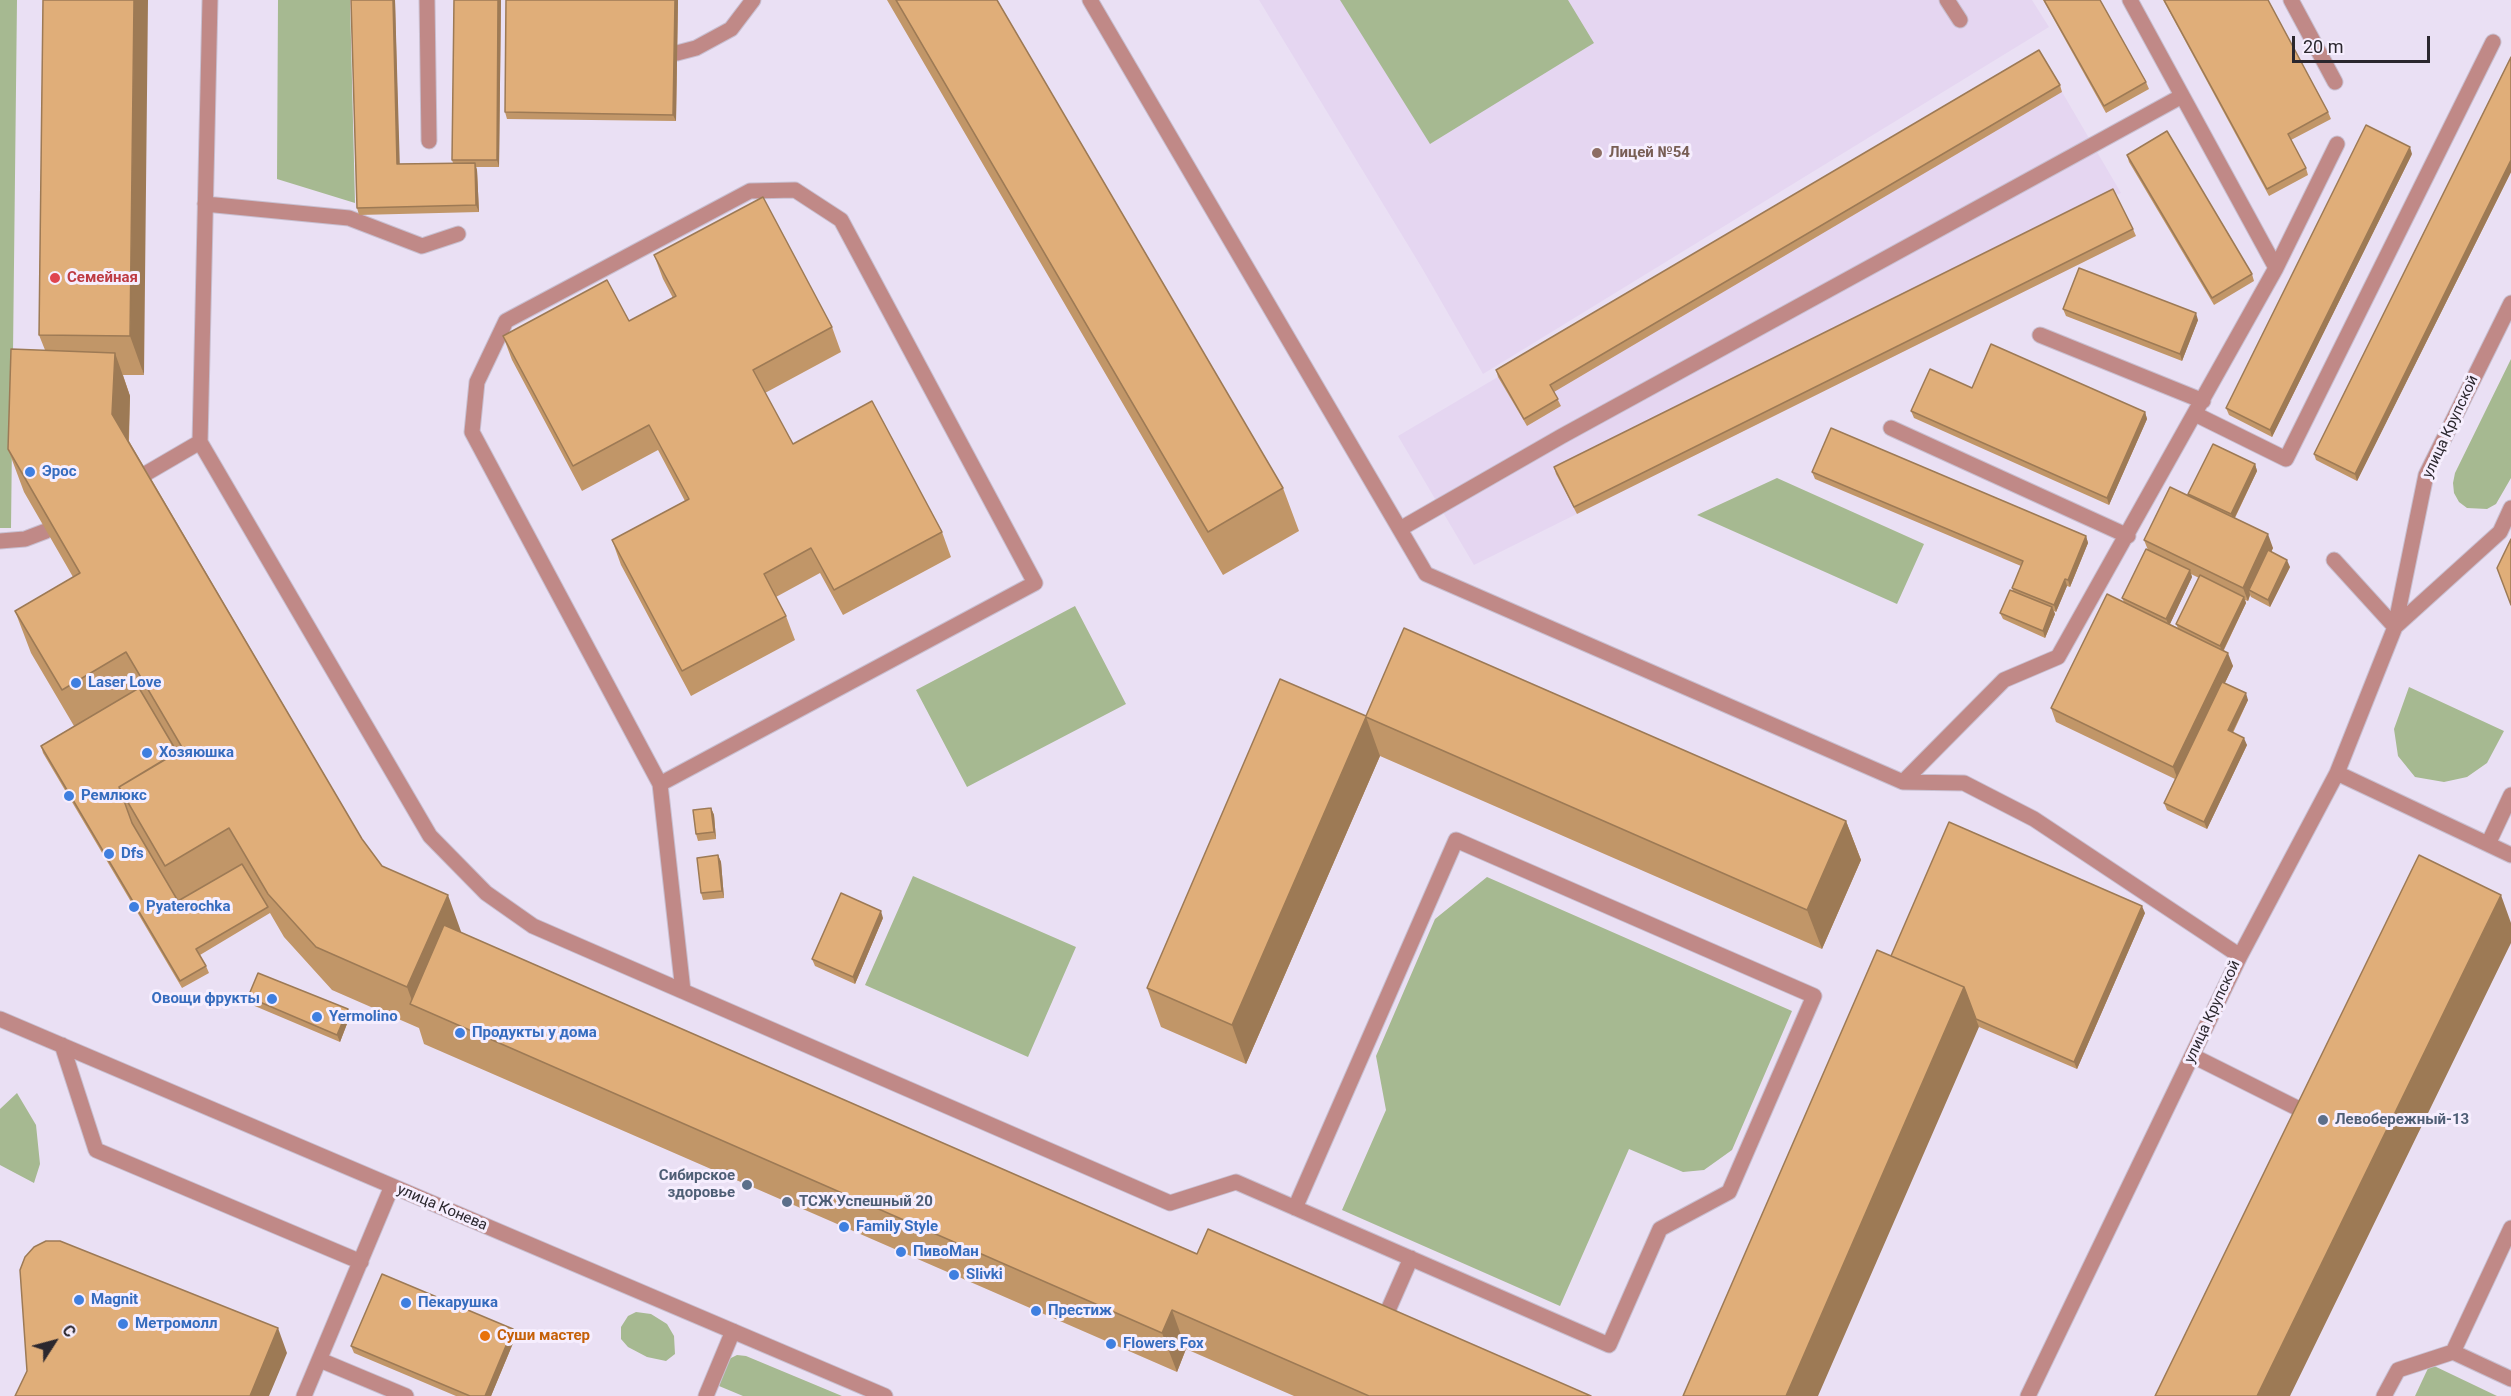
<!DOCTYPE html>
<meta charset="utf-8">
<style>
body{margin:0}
#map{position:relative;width:2511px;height:1396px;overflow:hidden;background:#eae0f4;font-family:Roboto,sans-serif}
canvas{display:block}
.north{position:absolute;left:24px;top:1312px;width:60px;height:60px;-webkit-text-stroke:4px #f6eefe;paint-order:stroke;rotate:54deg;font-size:16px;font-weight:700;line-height:24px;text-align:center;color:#2b272e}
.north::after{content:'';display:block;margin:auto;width:21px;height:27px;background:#2b272e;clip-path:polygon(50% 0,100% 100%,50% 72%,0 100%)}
.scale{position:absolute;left:2292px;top:36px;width:138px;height:27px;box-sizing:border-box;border:3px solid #2b272e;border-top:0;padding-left:8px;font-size:18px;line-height:21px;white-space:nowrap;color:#2b272e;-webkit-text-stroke:4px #f6eefe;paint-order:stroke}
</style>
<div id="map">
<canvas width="2511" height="1396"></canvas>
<div class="north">С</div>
<div class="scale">20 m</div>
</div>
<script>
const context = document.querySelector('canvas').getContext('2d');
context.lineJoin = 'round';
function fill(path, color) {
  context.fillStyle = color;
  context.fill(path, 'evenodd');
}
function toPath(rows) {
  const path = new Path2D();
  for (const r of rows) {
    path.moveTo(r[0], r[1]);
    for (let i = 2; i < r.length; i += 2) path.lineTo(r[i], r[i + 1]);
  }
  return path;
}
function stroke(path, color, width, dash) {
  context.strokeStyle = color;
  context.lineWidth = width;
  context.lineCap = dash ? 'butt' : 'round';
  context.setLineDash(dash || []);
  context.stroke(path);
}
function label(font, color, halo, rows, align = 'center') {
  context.font = font + ' Roboto,sans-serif';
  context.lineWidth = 6;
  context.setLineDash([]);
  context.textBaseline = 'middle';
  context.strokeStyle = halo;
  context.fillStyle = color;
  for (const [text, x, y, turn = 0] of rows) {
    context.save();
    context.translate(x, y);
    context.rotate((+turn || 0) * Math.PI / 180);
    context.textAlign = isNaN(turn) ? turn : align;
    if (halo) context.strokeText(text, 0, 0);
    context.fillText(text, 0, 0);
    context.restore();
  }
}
fill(toPath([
 [1259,0,2032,0,2049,27,1483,374,1422,268],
 [2041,56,2121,193,2116,195,2136,236,1474,565,1398,436]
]), '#e5d6f1');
fill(toPath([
 [0,0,17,0,11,528,0,528],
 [278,0,350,0,355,203,277,179],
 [1340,0,1568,0,1594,43,1430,144],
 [2511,359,2511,478,2496,504,2487,509,2467,508,2459,502,2454,493,2453,483,2455,473],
 [1777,478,1924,544,1897,604,1697,515],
 [1075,606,1126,704,967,787,916,690],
 [2409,687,2504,731,2487,763,2467,777,2444,782,2415,777,2398,756,2394,729],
 [913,876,1076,947,1028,1057,865,985],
 [1487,877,1792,1011,1732,1150,1704,1170,1683,1172,1629,1149,1560,1306,1342,1210,1386,1110,1376,1056,1435,919],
 [17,1093,36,1125,40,1164,34,1183,0,1165,0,1109],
 [636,1312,651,1314,667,1324,674,1336,675,1354,666,1361,647,1357,628,1347,621,1339,621,1327,628,1316],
 [737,1355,746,1356,842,1396,743,1396,719,1386,729,1359],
 [2430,1364,2497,1396,2415,1396]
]), '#a6b991');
const minor = toPath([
 [427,0,429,141],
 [1090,0,1426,574,1903,782,1964,783,2034,819,2240,956],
 [1947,0,1960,20],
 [2130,0,2276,268],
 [2291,0,2335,82],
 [677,53,696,48,731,29,753,0],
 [205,204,349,218,422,246,458,234],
 [2040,335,2203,401],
 [2195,414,2286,459,2493,42],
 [1891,428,2128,536],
 [200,442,210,0],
 [140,477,200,442,430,836,486,893,533,926,1170,1203,1236,1182,1609,1345,1660,1229,1729,1192,1814,996,1456,840,1295,1208],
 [1400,529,1562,436,2182,96],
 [0,541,25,539,46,531],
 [2334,560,2395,627,2500,532,2511,508],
 [2337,773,2511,855],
 [1903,782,2004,680,2058,657,2276,268,2337,144],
 [660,784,1035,583,841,220,795,190,750,191,506,321,477,382,472,432,660,784,683,991],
 [2488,844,2511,795],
 [0,1019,885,1396],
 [62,1045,96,1150,361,1262],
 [2193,1056,2299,1109],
 [2511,1228,2453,1352,2511,1379],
 [1382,1324,1411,1258],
 [320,1360,406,1396],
 [304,1396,392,1186],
 [706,1396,733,1331],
 [2028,1396,2240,956,2337,773,2395,627,2426,475,2511,303],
 [2384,1396,2398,1370,2453,1352]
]);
stroke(minor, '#c8bfd0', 17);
stroke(minor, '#c08987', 15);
fill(toPath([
 [43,0,144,375,123,375,130,396,129,441,362,839,382,866,461,933,1197,1254,1591,1396,1294,1396,1186,1349,1177,1372,424,1044,419,1028,332,990,284,937,270,913,200,955,206,966,209,973,182,988,43,753,41,746,74,726,31,653,15,611,73,577,24,492,8,449,45,350,39,335],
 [351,0,395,0,399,164,453,163,452,160,454,0,501,0,499,167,476,167,477,170,479,212,359,215,357,208],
 [678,0,676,121,507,119,505,112],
 [887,0,997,0,1283,488,1299,531,1223,575],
 [2043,0,2100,0,2146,82,2149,89,2106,113],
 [2163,0,2268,0,2328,112,2331,119,2291,140,2306,168,2308,175,2269,196],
 [2511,57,2511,172,2357,481,2316,460,2314,454],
 [2060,85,2062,92,1554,392,1561,406,1527,426,1498,377,1496,370],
 [2412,154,2272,437,2229,415,2226,408],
 [2127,155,2252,274,2254,281,2214,305,2129,162],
 [2133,229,2136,236,1577,514,1556,474,1554,467],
 [654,255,832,327,841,352,765,393,793,444,942,532,951,557,843,615,820,573,776,597,786,616,795,640,691,696,621,565,612,540,685,501,658,450,582,491,512,360,503,336,629,321,673,298,663,279],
 [2063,309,2198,320,2182,361,2066,316],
 [1972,388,2145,412,2147,419,2109,505,1914,418,1911,411],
 [2255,464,2257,471,2235,518,2273,548,2271,552,2290,567,2270,607,2251,597,2250,595,2248,601,2245,600,2246,603,2224,650,2233,666,2225,683,2248,700,2233,733,2247,745,2207,829,2167,810,2164,803,2175,779,2056,722,2051,708,2124,602,2122,598,2148,550,2144,540,2189,496,2188,494],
 [2191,574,2199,578,2176,624,2178,628,2170,624,2192,577],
 [1812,472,2086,536,2088,543,2070,587,2067,586,2056,612,2054,611,2055,614,2045,638,2003,619,2000,613,2013,591,2012,588,2021,566,1815,479],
 [1366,716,1846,821,1861,860,1822,949,1380,756,1246,1064,1161,1027,1147,988],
 [711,808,714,815,716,839,698,841,696,834],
 [718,855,721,862,724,898,703,900,701,893],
 [2145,913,2077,1069,1979,1027,1891,956],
 [883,918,855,984,815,966,812,959],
 [248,997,350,1016,340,1042,250,1004],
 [516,1336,491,1396,456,1396,354,1353,351,1346]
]), '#c19668');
fill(toPath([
 [134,0,148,0,144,375,130,336],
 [393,0,395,0,400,171,397,164],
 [498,0,501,0,499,167,497,160],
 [675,0,678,0,676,121,673,115],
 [2410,147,2412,154,2272,437,2270,430],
 [2511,160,2511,172,2357,481,2355,474],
 [475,163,477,170,479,212,476,205],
 [2196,313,2198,320,2182,361,2180,354],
 [115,353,130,396,128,457,112,414],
 [2145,412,2147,419,2109,505,2107,498],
 [2255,464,2257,471,2233,521,2231,514],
 [2268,534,2273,548,2252,592,2249,590,2250,595,2248,601,2243,588],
 [2086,536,2088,543,2070,587,2068,580],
 [2287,560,2290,567,2270,607,2268,600],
 [2190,570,2192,577,2169,626,2166,619],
 [2065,579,2067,586,2056,612,2054,605],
 [2244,597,2246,603,2222,653,2220,646],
 [2052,607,2055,614,2045,638,2043,631],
 [2228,653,2233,666,2178,780,2173,767],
 [2246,693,2248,700,2230,737,2228,730],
 [1366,717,1380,756,1246,1064,1232,1025],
 [2244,738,2247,745,2207,829,2204,822],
 [711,808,714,815,716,839,714,832],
 [1846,821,1861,860,1822,949,1807,910],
 [718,855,721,862,724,898,722,891],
 [448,895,463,937,414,1006,407,987],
 [2501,895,2511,923,2511,943,2290,1396,2257,1396],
 [2142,906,2145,913,2077,1069,2074,1062],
 [881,911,883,918,855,984,853,977],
 [1964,987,1979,1027,1818,1396,1786,1396],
 [348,1009,350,1016,340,1042,337,1035],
 [1172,1310,1186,1349,1177,1372,1162,1333],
 [278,1328,287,1353,269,1396,250,1396],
 [513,1329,516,1336,491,1396,485,1396]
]), '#9d7a55');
const building = toPath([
 [43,0,134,0,130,336,39,335,43,0],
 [351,0,393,0,397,164,475,163,476,205,357,208,351,0],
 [454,0,498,0,497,160,452,160,454,0],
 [506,0,675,0,673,115,505,112,506,0],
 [896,0,997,0,1283,488,1208,532,896,0],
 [2044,0,2100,0,2146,82,2104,106,2044,0],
 [2164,0,2268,0,2328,112,2288,134,2306,168,2267,189,2164,0],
 [2039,50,2060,85,1550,385,1558,399,1524,419,1496,370,2039,50],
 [2511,57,2511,160,2355,474,2314,454,2511,57],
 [2366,125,2410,147,2270,430,2226,408,2366,125],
 [2167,131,2252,274,2212,298,2127,155,2167,131],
 [2113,189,2133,229,1574,507,1554,467,2113,189],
 [763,197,832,327,753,370,793,444,872,401,942,532,834,590,811,548,764,574,786,616,682,671,612,540,689,499,649,425,573,466,503,336,607,280,629,321,676,296,654,255,763,197],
 [2079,268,2196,313,2180,354,2063,309,2079,268],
 [1991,344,2145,412,2107,498,1911,411,1930,369,1972,388,1991,344],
 [11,349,115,353,112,414,362,839,382,866,448,895,407,987,316,947,268,894,229,828,165,866,119,787,183,749,126,652,62,690,15,611,80,573,8,449,11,349],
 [1831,428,2086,536,2068,580,2065,579,2054,605,2012,588,2023,561,1812,472,1831,428],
 [2213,444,2255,464,2231,514,2188,494,2213,444],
 [2170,487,2268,534,2243,588,2144,540,2170,487],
 [2511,539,2511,605,2497,568,2511,539],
 [2146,549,2190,570,2166,619,2122,598,2146,549],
 [2268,550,2287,560,2268,600,2249,590,2268,550],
 [2200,575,2244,597,2220,646,2176,624,2200,575],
 [2010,590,2052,607,2043,631,2000,613,2010,590],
 [2107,594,2228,653,2173,767,2051,708,2107,594],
 [1404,628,1846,821,1807,910,1366,717,1232,1025,1147,988,1280,679,1366,716,1404,628],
 [2222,682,2246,693,2228,730,2244,738,2204,822,2164,803,2222,682],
 [139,688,177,752,119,787,132,823,178,901,242,864,268,907,196,949,206,966,180,981,41,746,139,688],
 [711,808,714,832,696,834,693,810,711,808],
 [1949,822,2142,906,2074,1062,1976,1019,1964,987,1891,956,1949,822],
 [718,855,722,891,701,893,697,858,718,855],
 [2419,855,2501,895,2257,1396,2155,1396,2419,855],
 [841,893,881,911,853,977,812,959,841,893],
 [444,925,1197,1254,1208,1229,1591,1396,1369,1396,1172,1310,1162,1333,410,1004,444,925],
 [1877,950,1964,987,1786,1396,1683,1396,1877,950],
 [258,973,348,1009,337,1035,248,997,258,973],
 [46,1241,60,1241,278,1328,250,1396,15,1396,27,1371,20,1270,25,1257,34,1247,46,1241],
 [382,1274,513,1329,485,1396,470,1396,351,1346,382,1274]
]);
fill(building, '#e0ae79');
stroke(building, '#9d7a55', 1.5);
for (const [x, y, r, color] of [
 [1597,153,6,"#8d6e63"],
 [55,278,6,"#e0444e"],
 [30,472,6,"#3f7fe0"],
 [76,683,6,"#3f7fe0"],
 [147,753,6,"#3f7fe0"],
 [69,796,6,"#3f7fe0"],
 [109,854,6,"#3f7fe0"],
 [134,907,6,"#3f7fe0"],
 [272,999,6,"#3f7fe0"],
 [317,1017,6,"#3f7fe0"],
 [460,1033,6,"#3f7fe0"],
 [2323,1120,6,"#5c6f8a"],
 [747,1185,6,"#5c6f8a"],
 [787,1202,6,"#5c6f8a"],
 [844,1227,6,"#3f7fe0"],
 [901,1252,6,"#3f7fe0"],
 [954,1275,6,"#3f7fe0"],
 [79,1300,6,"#3f7fe0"],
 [406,1303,6,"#3f7fe0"],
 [1036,1311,6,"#3f7fe0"],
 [123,1324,6,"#3f7fe0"],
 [485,1336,6,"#e8710a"],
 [1111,1344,6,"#3f7fe0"]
]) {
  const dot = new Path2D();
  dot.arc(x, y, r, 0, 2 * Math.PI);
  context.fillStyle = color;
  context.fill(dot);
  stroke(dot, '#f6eefe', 2);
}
label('bold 15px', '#785e54', '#f6eefe', [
 ["Лицей №54",1609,153]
], 'left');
label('bold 15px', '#be3a42', '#f6eefe', [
 ["Семейная",67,278]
], 'left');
label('15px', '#2b272e', '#f6eefe', [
 ["улица Крупской",2451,427,-65],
 ["улица Крупской",2213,1012,-65],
 ["улица Конева",442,1208,23]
]);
label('bold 15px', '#366cbe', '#f6eefe', [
 ["Эрос",42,472],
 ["Laser Love",88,683],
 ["Хозяюшка",159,753],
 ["Ремлюкс",81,796],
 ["Dfs",121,854],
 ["Pyaterochka",146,907],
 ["Овощи фрукты",260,999,"right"],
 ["Yermolino",329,1017],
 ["Продукты у дома",472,1033],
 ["Family Style",856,1227],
 ["ПивоМан",913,1252],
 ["Slivki",966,1275],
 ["Magnit",91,1300],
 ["Пекарушка",418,1303],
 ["Престиж",1048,1311],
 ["Метромолл",135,1324],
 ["Flowers Fox",1123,1344]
], 'left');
label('bold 15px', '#4e5e75', '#f6eefe', [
 ["Левобережный-13",2335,1120],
 ["Сибирское",735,1176,"right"],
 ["здоровье",735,1193,"right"],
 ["ТСЖ Успешный 20",799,1202]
], 'left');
label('bold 15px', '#c56008', '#f6eefe', [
 ["Суши мастер",497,1336]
], 'left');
</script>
